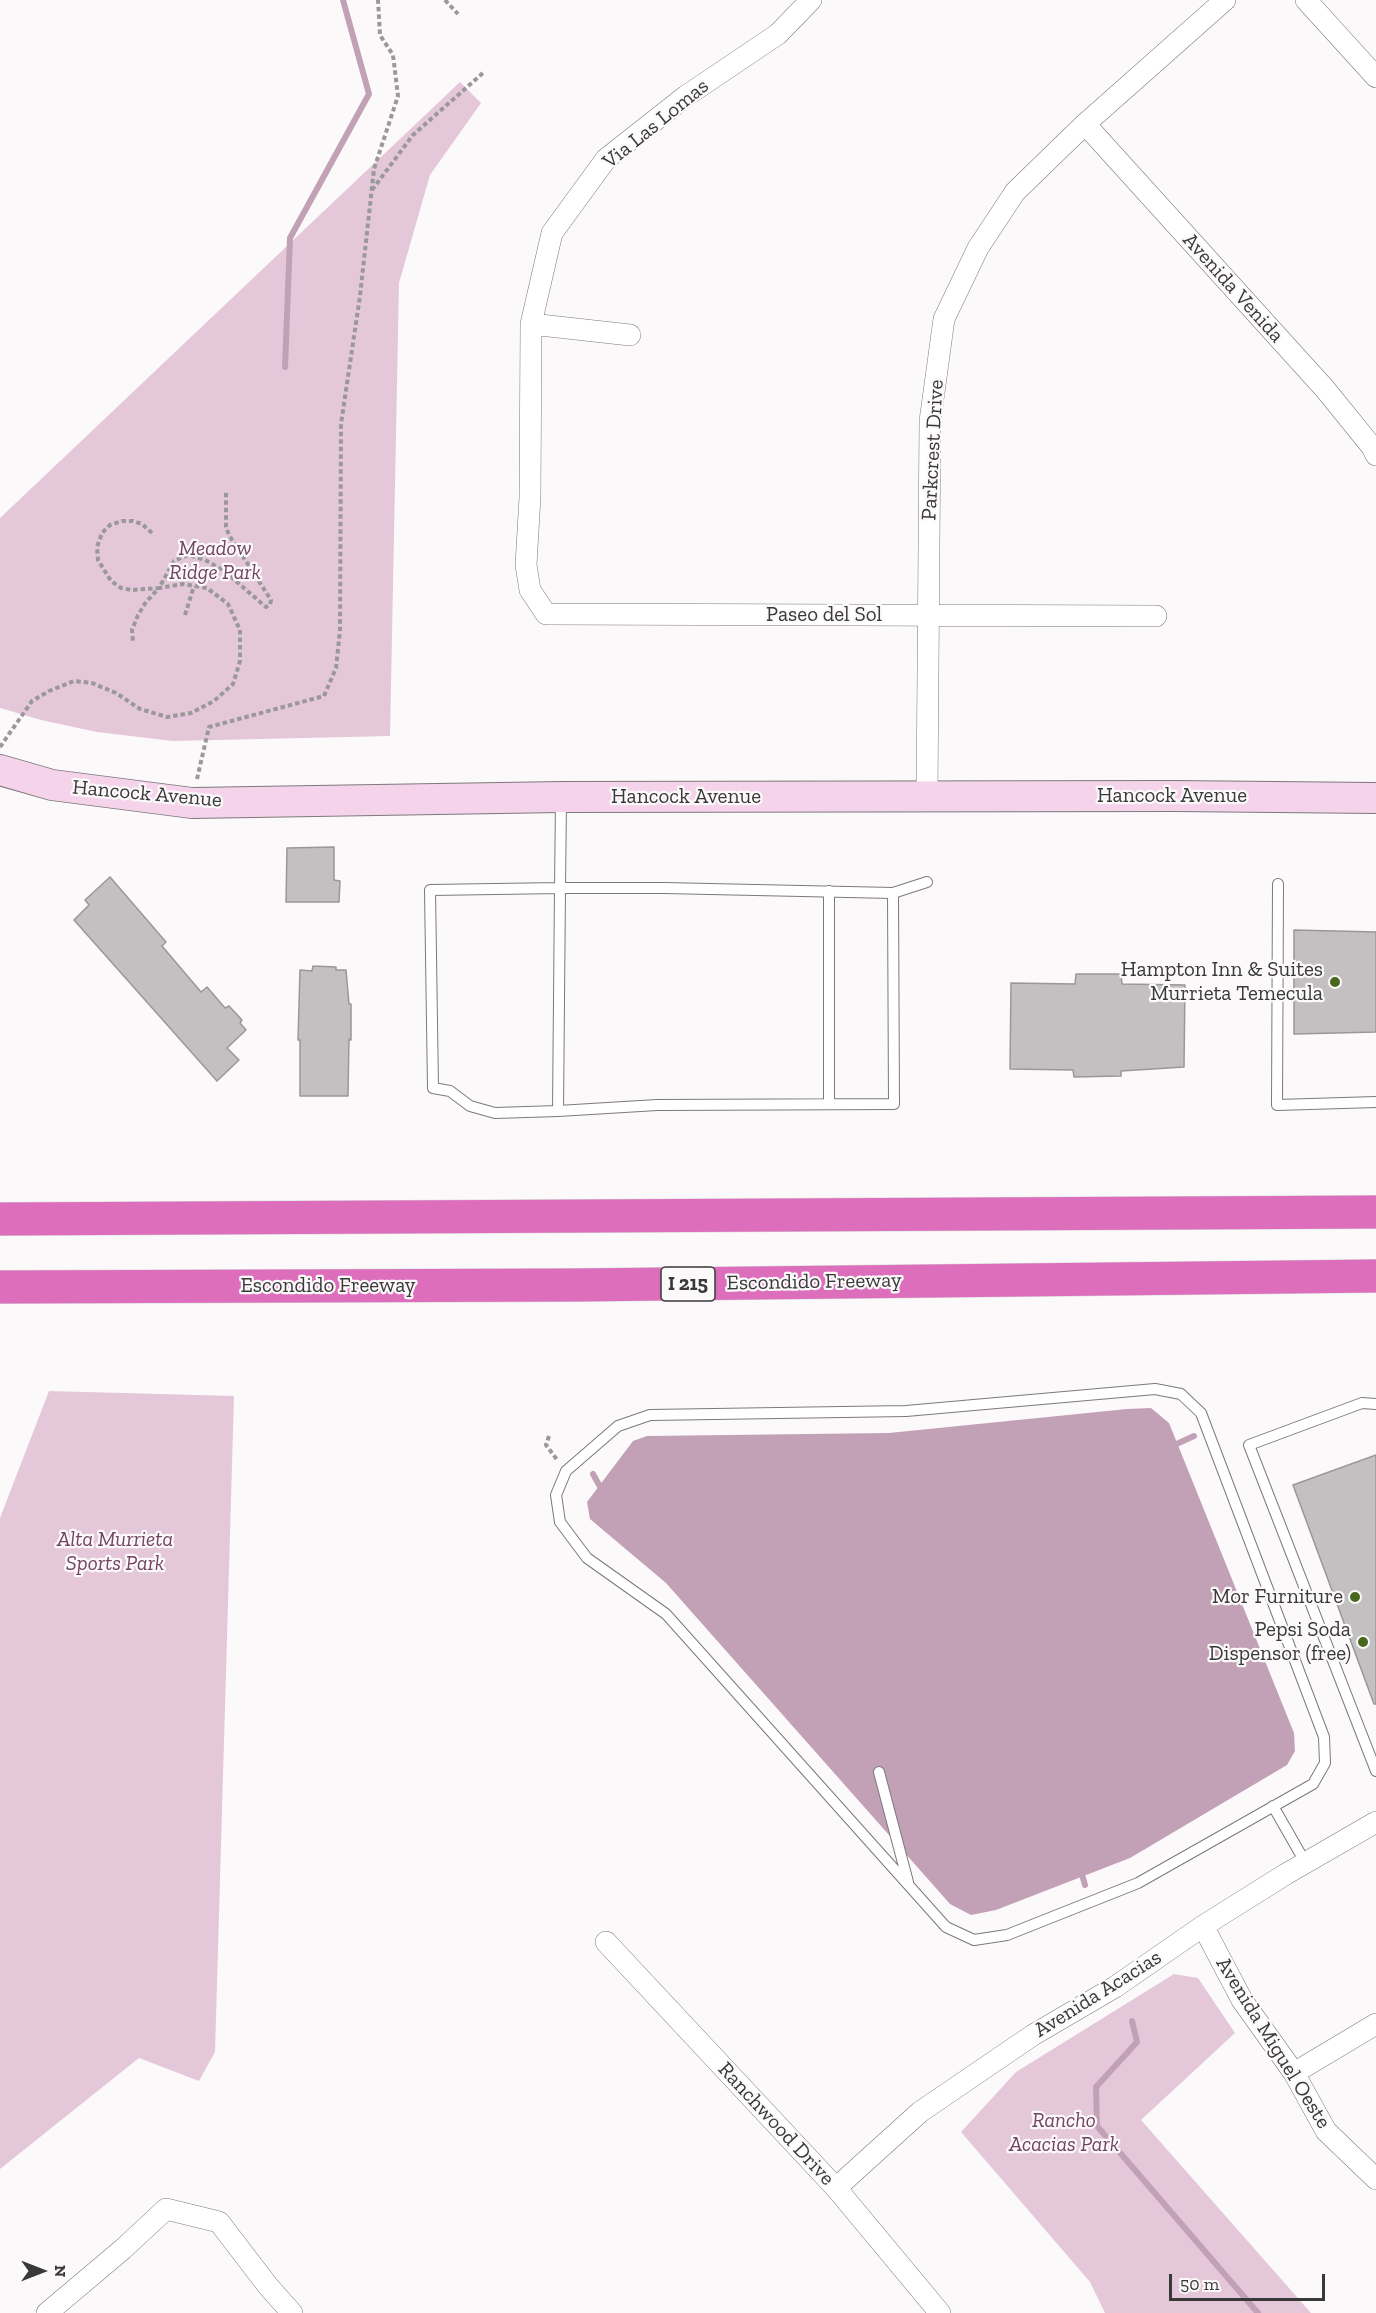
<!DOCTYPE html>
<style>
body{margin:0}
#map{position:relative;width:1376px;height:2313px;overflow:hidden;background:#fcf9fb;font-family:"Zilla Slab",serif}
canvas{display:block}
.north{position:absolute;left:12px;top:2241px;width:60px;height:60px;-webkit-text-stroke:4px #fcf9fb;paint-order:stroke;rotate:90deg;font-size:16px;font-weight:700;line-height:24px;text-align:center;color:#3a3939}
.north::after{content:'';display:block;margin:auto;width:21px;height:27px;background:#3a3939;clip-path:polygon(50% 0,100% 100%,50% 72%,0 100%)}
.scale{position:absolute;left:1169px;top:2274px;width:156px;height:27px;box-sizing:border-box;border:3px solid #3a3939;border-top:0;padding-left:8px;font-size:18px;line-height:21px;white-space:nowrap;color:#3a3939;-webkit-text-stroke:4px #fcf9fb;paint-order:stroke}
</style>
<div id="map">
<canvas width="1376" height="2313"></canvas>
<div class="north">N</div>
<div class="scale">50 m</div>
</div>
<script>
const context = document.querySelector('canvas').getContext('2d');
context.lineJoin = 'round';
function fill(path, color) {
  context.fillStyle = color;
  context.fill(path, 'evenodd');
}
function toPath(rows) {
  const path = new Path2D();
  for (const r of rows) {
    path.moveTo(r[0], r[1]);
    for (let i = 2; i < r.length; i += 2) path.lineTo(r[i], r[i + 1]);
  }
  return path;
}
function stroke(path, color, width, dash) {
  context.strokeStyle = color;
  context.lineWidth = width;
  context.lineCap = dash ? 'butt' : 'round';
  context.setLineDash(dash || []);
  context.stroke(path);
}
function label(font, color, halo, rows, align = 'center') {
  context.font = font + ' "Zilla Slab",serif';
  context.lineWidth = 4.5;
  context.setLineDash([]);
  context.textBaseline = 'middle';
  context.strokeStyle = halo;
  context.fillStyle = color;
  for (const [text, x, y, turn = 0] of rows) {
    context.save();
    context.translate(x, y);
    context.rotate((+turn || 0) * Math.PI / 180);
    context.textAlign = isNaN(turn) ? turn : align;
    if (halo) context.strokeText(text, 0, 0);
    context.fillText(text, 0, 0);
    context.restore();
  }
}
fill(toPath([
 [460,82,481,103,430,175,399,283,390,736,173,741,97,732,41,720,0,708,0,518],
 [49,1391,234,1396,215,2052,199,2081,139,2058,0,2169,0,1518],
 [1174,1974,1198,1978,1235,2033,1141,2120,1311,2313,1105,2313,1090,2282,961,2132,1016,2072]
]), '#e4c8d9');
fill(toPath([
 [1151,1408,1169,1423,1294,1733,1295,1751,1287,1765,1130,1858,996,1910,971,1915,950,1904,666,1583,590,1519,587,1502,633,1441,647,1436,889,1433,1127,1409]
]), '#c2a1b6');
stroke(toPath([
 [285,367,290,238,369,94,343,0],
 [1170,1447,1194,1436],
 [593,1474,603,1492],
 [1081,1871,1085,1885],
 [1132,2021,1137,2042,1096,2087,1097,2126,1258,2313]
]), '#c2a1b6', 6);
const building = toPath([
 [334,847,334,880,340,881,339,902,286,902,287,848,334,847],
 [110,877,166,942,162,946,201,992,207,987,225,1008,229,1006,242,1020,240,1023,246,1030,227,1048,239,1060,217,1081,74,920,89,905,85,900,110,877],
 [1294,930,1376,932,1376,1032,1294,1034,1294,930],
 [313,966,336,967,336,970,346,970,349,1004,351,1004,351,1040,349,1039,348,1096,300,1096,300,1040,298,1040,300,970,312,971,313,966],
 [1076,974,1121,974,1122,984,1185,985,1184,1067,1121,1071,1121,1076,1074,1077,1073,1070,1010,1069,1011,983,1075,984,1076,974],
 [1376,1455,1376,1704,1374,1704,1293,1485,1376,1455]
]);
fill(building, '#c3c0c1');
stroke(building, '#9a9799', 1.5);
const lane = toPath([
 [1278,884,1277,1105,1376,1102],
 [829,891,829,1104],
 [893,893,927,882],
 [558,1111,495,1113,470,1106,450,1091,433,1088,430,890,560,888,664,888,893,893,894,1104,657,1105,558,1111,560,888,561,800],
 [1155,1389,1181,1394,1201,1413,1324,1737,1325,1763,1313,1784,1138,1883,1007,1935,974,1940,946,1927,666,1614,587,1558,560,1522,556,1495,566,1471,618,1426,650,1415,906,1411,1155,1389],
 [1376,1404,1362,1403,1249,1445,1376,1771],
 [879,1772,908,1882],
 [1273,1806,1305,1862]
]);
const street = toPath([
 [811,0,778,34,686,96,606,159,552,233,531,324,530,497,526,565,530,590,546,614,1156,616],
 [1306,0,1376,77],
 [1085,124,1325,389,1372,447,1376,455],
 [531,324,630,335],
 [927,796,930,421,944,319,978,248,1015,192,1085,124,1225,0],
 [1203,1926,1242,2000,1294,2073,1326,2131,1376,2179],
 [606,1942,836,2188,940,2313],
 [1294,2073,1376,2024],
 [836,2188,920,2112,1033,2035,1115,1987,1203,1926,1286,1874,1376,1822],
 [47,2313,123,2249,166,2209,219,2222,268,2286,292,2313]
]);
const secondary = toPath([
 [0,770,52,785,192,803,561,797,1174,796,1376,798]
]);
const highway = toPath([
 [0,1219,1376,1212],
 [0,1287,578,1285,1376,1276]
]);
stroke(lane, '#7c797b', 12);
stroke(street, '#7c797b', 22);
stroke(secondary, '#7c797b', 32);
stroke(highway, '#d8d7d7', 34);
stroke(toPath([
 [445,0,458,14],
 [372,190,413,135,484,72],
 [152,533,142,524,133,521,122,521,110,525,102,533,97,547,98,560,111,581,121,588,132,590,159,588,174,561,188,555,205,560,223,570,266,607,270,605,271,600,229,535,226,527,226,490],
 [185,615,194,586],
 [0,747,32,701,49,691,74,681,92,683,116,693,140,709,167,717,191,713,214,701,233,684,240,661,240,630,228,604,207,588,183,584,159,588,146,602,138,615,132,630,133,643],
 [197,779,209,727,324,696,336,668,340,631,341,424,360,296,374,169,398,96,393,55,380,35,378,0],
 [549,1436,546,1445,558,1461]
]), '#9a9899', 4, [4.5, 3]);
stroke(lane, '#fff', 10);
stroke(street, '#fff', 21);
stroke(secondary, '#f5d4eb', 30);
stroke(highway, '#dd6ebc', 33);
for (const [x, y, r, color] of [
 [1335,982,6,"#47671d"],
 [1355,1597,6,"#47671d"],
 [1363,1642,6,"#47671d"]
]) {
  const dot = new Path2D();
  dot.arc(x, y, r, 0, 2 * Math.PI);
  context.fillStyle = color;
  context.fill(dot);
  stroke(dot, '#fcf9fb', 2);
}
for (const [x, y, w] of [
 [688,1284,54]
]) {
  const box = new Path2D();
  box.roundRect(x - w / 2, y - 17, w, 34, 4.5);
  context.fillStyle = '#fcf9fb';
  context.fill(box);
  stroke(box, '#3a3939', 1.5);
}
label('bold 20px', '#3a3939', null, [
 ["I 215",688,1284]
]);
label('21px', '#3a3939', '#fcf9fb', [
 ["Via Las Lomas",656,124,-39],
 ["Avenida Venida",1233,288,48],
 ["Parkcrest Drive",933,450,-87],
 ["Paseo del Sol",824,615],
 ["Hancock Avenue",147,794,5],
 ["Hancock Avenue",1172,796],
 ["Hancock Avenue",686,797],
 ["Escondido Freeway",814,1282,-1],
 ["Escondido Freeway",328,1286],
 ["Avenida Acacias",1098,1994,-32],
 ["Avenida Miguel Oeste",1273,2043,58],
 ["Ranchwood Drive",776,2124,47]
]);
label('italic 21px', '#724463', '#fcf9fb', [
 ["Meadow",215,549],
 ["Ridge Park",215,573],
 ["Alta Murrieta",115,1540],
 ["Sports Park",115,1564],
 ["Rancho",1064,2121],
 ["Acacias Park",1064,2145]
]);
label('21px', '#3a3939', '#fcf9fb', [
 ["Hampton Inn & Suites",1323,970],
 ["Murrieta Temecula",1323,994],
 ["Mor Furniture",1343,1597],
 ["Pepsi Soda",1351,1630],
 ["Dispensor (free)",1351,1654]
], 'right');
</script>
